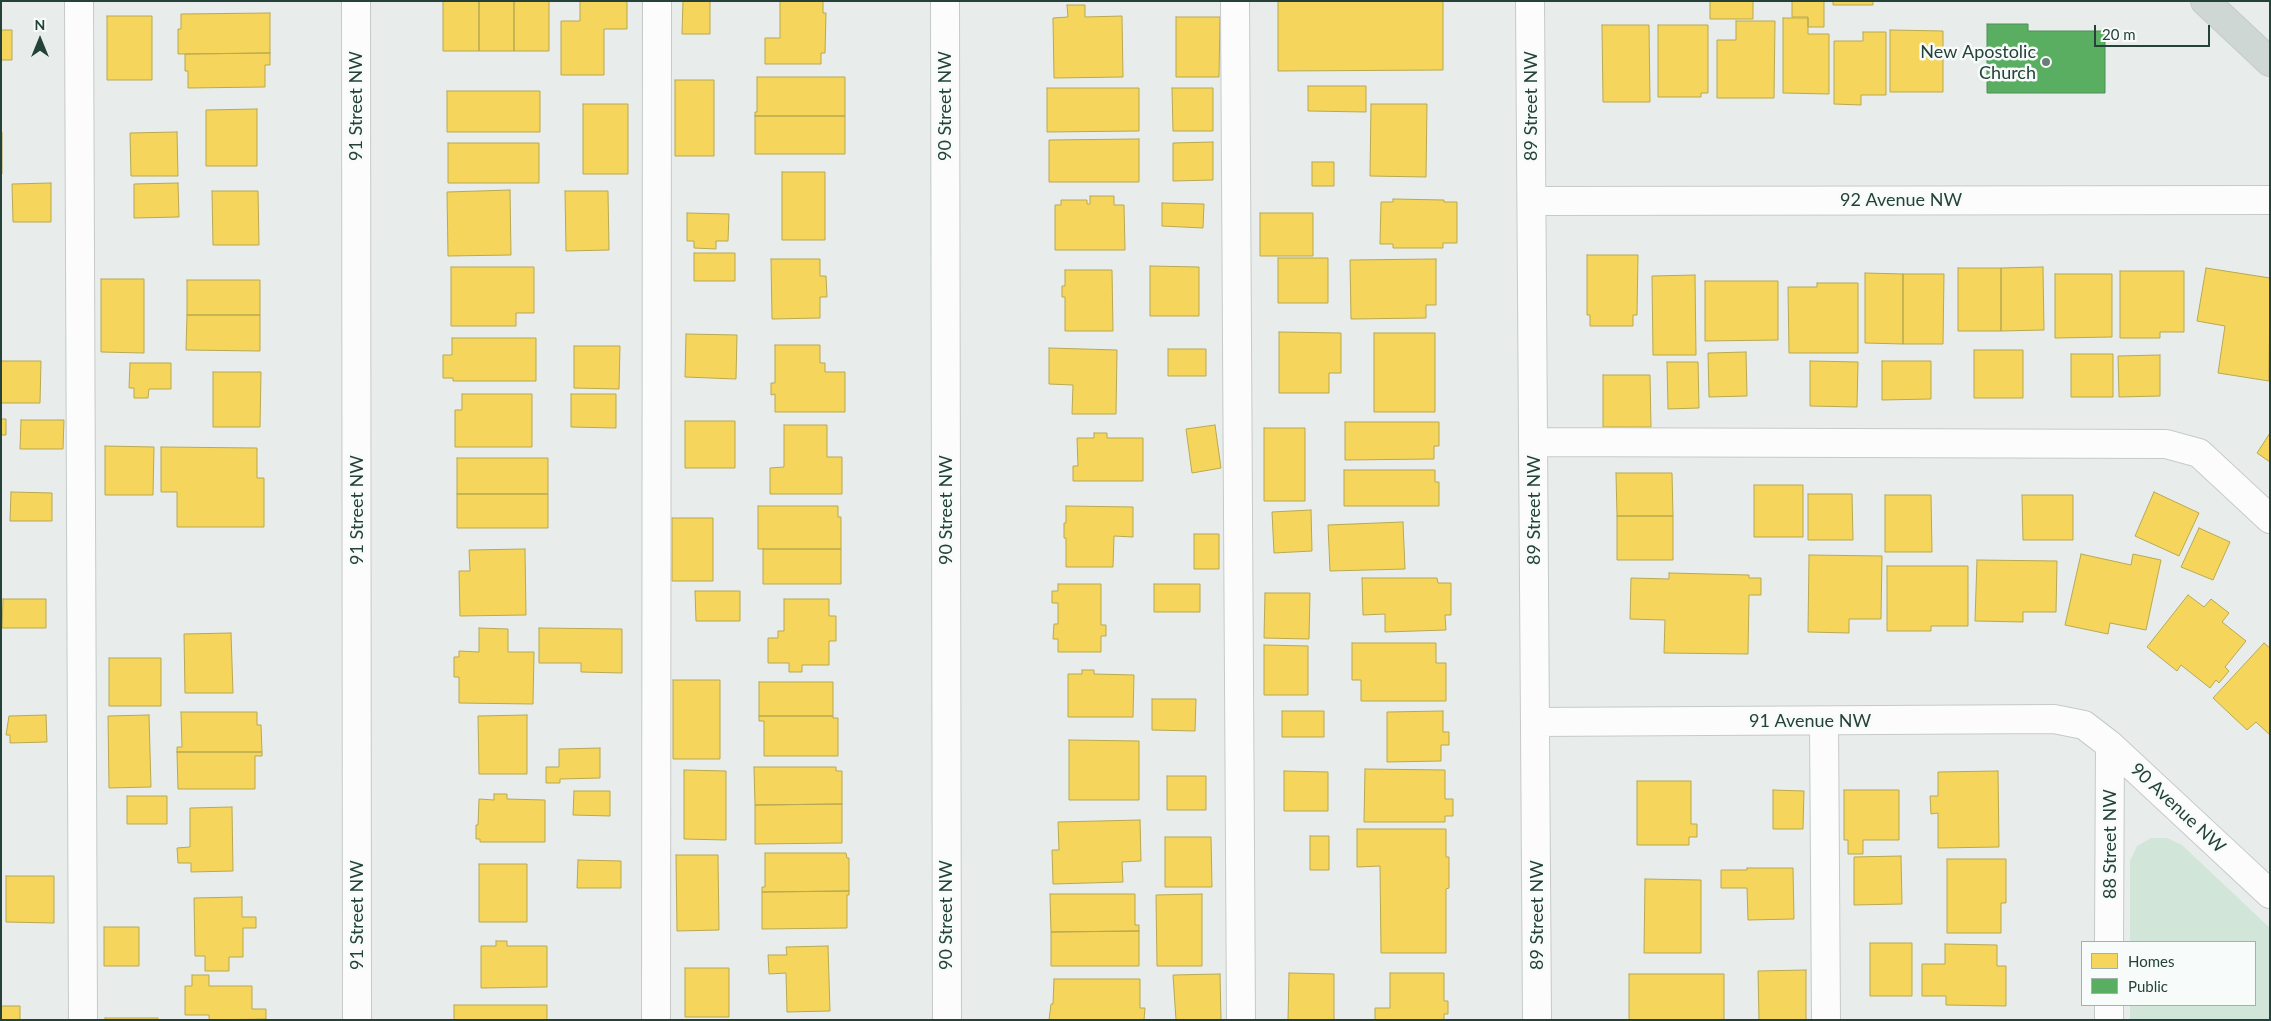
<!DOCTYPE html>
<style>
body{margin:0}
#map{position:relative;width:2271px;height:1021px;overflow:hidden;background:#e8edeb;font-family:Lato,sans-serif}
canvas{display:block}
.frame{position:absolute;inset:0;border:2px solid #24423a;pointer-events:none}
.legend{position:absolute;left:2081px;top:941px;width:175px;height:65px;box-sizing:border-box;background:#f7fbf9;border:1px solid #a3b1ad;margin:0;padding:6px 9px;list-style:none;font-size:15px;color:#24423a}
.legend li{display:flex;align-items:center;gap:10px;height:25px}
.legend b{width:25px;border:1px solid #a3b1ad}
.north{position:absolute;left:15px;top:15px;width:50px;height:50px;-webkit-text-stroke:4px #f7fbf9;paint-order:stroke;rotate:0deg;font-size:14px;font-weight:700;line-height:20px;text-align:center;color:#24423a}
.north::after{content:'';display:block;margin:auto;width:18px;height:22px;background:#24423a;clip-path:polygon(50% 0,100% 100%,50% 72%,0 100%)}
.scale{position:absolute;left:2094px;top:25px;width:116px;height:22px;box-sizing:border-box;border:2px solid #24423a;border-top:0;padding-left:6px;font-size:15px;line-height:18px;white-space:nowrap;color:#24423a;-webkit-text-stroke:4px #f7fbf9;paint-order:stroke}
</style>
<div id="map">
<canvas width="2271" height="1021"></canvas>
<div class="frame"></div>
<ul class="legend">
<li><b style="height:14px;background:#f6d55c"></b>Homes</li>
<li><b style="height:14px;background:#5aae61"></b>Public</li>
</ul>
<div class="north">N</div>
<div class="scale">20 m</div>
</div>
<script>
const context = document.querySelector('canvas').getContext('2d');
context.lineJoin = 'round';
function fill(path, color) {
  context.fillStyle = color;
  context.fill(path, 'evenodd');
}
function toPath(rows) {
  const path = new Path2D();
  for (const r of rows) {
    path.moveTo(r[0], r[1]);
    for (let i = 2; i < r.length; i += 2) path.lineTo(r[i], r[i + 1]);
  }
  return path;
}
function stroke(path, color, width, dash) {
  context.strokeStyle = color;
  context.lineWidth = width;
  context.lineCap = dash ? 'butt' : 'round';
  context.setLineDash(dash || []);
  context.stroke(path);
}
function label(font, color, halo, rows, align = 'center') {
  context.font = font + ' Lato,sans-serif';
  context.lineWidth = 5;
  context.setLineDash([]);
  context.textBaseline = 'middle';
  context.strokeStyle = halo;
  context.fillStyle = color;
  for (const [text, x, y, turn = 0] of rows) {
    context.save();
    context.translate(x, y);
    context.rotate((+turn || 0) * Math.PI / 180);
    context.textAlign = isNaN(turn) ? turn : align;
    if (halo) context.strokeText(text, 0, 0);
    context.fillText(text, 0, 0);
    context.restore();
  }
}
fill(toPath([
 [2151,838,2167,838,2182,845,2270,928,2270,1020,2130,1020,2130,1005,2255,1005,2255,942,2130,942,2130,861,2137,846]
]), '#d1e6d8');
const homes = toPath([
 [443,1,479,1,479,51,443,51,443,1],
 [479,1,514,1,514,51,479,51,479,1],
 [514,1,549,1,549,51,514,51,514,1],
 [580,1,627,1,627,29,604,29,604,75,561,75,561,21,580,21,580,1],
 [683,1,710,1,710,34,682,34,683,1],
 [780,1,823,1,823,13,826,13,825,53,821,53,821,64,765,64,765,38,780,38,780,1],
 [1278,1,1443,1,1443,70,1278,71,1278,1],
 [1710,1,1753,1,1753,19,1710,19,1710,1],
 [1792,1,1824,1,1824,27,1808,27,1808,17,1792,17,1792,1],
 [1833,1,1873,1,1873,5,1833,5,1833,1],
 [1067,5,1085,5,1085,17,1122,16,1123,77,1054,78,1053,18,1068,17,1067,5],
 [270,13,270,53,178,54,178,29,181,29,181,14,270,13],
 [107,16,152,16,152,80,107,80,107,16],
 [1176,17,1220,17,1219,77,1176,77,1176,17],
 [1783,18,1808,18,1808,34,1829,34,1829,94,1783,93,1783,18],
 [1736,21,1775,21,1774,98,1717,98,1717,40,1736,40,1736,21],
 [1602,25,1649,25,1650,102,1603,102,1602,25],
 [1658,25,1708,25,1708,93,1701,93,1701,97,1658,97,1658,25],
 [1,30,12,30,12,60,1,60,1,30],
 [1890,30,1943,31,1943,92,1890,92,1890,30],
 [1863,32,1886,32,1886,95,1861,95,1861,105,1834,104,1834,41,1863,41,1863,32],
 [270,53,270,65,265,65,265,87,188,88,188,71,185,71,185,54,270,53],
 [757,77,845,77,845,116,755,116,755,112,757,112,757,77],
 [675,80,714,80,714,156,675,156,675,80],
 [1308,86,1366,86,1366,112,1308,111,1308,86],
 [1047,88,1139,88,1139,131,1047,132,1047,88],
 [1172,88,1213,88,1213,131,1173,131,1172,88],
 [447,91,540,91,540,132,447,132,447,91],
 [583,104,628,104,628,174,583,174,583,104],
 [1371,104,1427,104,1426,177,1370,176,1371,104],
 [257,109,257,166,206,166,206,110,257,109],
 [755,116,845,116,845,154,755,154,755,116],
 [1,132,2,132,2,174,1,174,1,132],
 [177,132,178,176,131,176,130,133,177,132],
 [1139,139,1139,182,1049,182,1049,140,1139,139],
 [1213,142,1213,180,1173,181,1173,143,1213,142],
 [448,143,539,143,539,183,448,183,448,143],
 [1312,162,1334,162,1334,186,1312,186,1312,162],
 [782,172,825,172,825,240,782,240,782,172],
 [51,183,51,222,13,222,12,184,51,183],
 [178,183,179,217,134,218,134,184,178,183],
 [510,190,511,255,448,256,447,192,510,190],
 [212,191,258,191,259,245,213,245,212,191],
 [565,191,608,191,609,250,566,251,565,191],
 [1090,196,1114,196,1114,205,1124,205,1125,250,1055,250,1055,205,1061,205,1061,200,1087,200,1087,204,1090,204,1090,196],
 [1393,199,1444,200,1444,202,1457,202,1457,243,1443,243,1443,248,1393,248,1393,244,1380,244,1381,202,1393,202,1393,199],
 [1162,203,1204,204,1203,228,1162,226,1162,203],
 [687,213,729,214,728,241,716,241,716,249,694,248,694,241,687,241,687,213],
 [1260,213,1313,213,1313,256,1260,256,1260,213],
 [694,253,735,253,735,281,694,281,694,253],
 [1587,255,1638,255,1637,315,1633,315,1633,326,1590,326,1590,315,1587,315,1587,255],
 [1278,258,1328,258,1328,303,1278,303,1278,258],
 [771,259,820,259,820,276,826,276,827,297,820,297,820,318,772,319,771,259],
 [1436,259,1436,305,1426,305,1426,318,1351,319,1350,260,1436,259],
 [1150,266,1199,267,1199,316,1150,316,1150,266],
 [451,267,534,267,534,313,516,313,516,326,451,326,451,267],
 [2043,267,2044,330,2001,331,2001,268,2043,267],
 [1958,268,2001,268,2001,331,1958,331,1958,268],
 [2206,268,2270,278,2269,381,2218,373,2225,326,2197,321,2206,268],
 [1065,270,1112,270,1113,331,1065,331,1065,297,1062,297,1062,286,1065,286,1065,270],
 [2120,271,2184,271,2184,332,2160,332,2160,338,2120,338,2120,271],
 [1865,273,1903,274,1903,344,1865,343,1865,273],
 [1903,274,1944,274,1943,344,1903,344,1903,274],
 [2055,274,2112,274,2112,337,2055,338,2055,274],
 [1695,275,1696,355,1653,355,1652,276,1695,275],
 [101,279,144,279,144,353,101,352,101,279],
 [187,280,260,280,260,315,187,315,187,280],
 [1705,281,1778,281,1778,340,1705,341,1705,281],
 [1817,283,1858,283,1858,353,1789,353,1788,287,1817,287,1817,283],
 [187,315,260,315,260,351,186,350,187,315],
 [1279,332,1341,333,1341,373,1329,373,1329,393,1279,393,1279,332],
 [1374,333,1435,333,1435,412,1374,412,1374,333],
 [686,334,737,335,736,379,685,377,686,334],
 [452,338,536,338,536,381,453,381,453,378,443,378,443,355,452,355,452,338],
 [775,345,820,345,820,363,825,363,825,372,845,372,845,412,775,412,775,394,771,395,771,383,775,383,775,345],
 [574,346,620,346,619,389,574,388,574,346],
 [1049,348,1117,350,1116,414,1072,414,1073,385,1049,384,1049,348],
 [1168,349,1206,349,1206,376,1168,376,1168,349],
 [1974,350,2023,350,2023,398,1974,398,1974,350],
 [1746,352,1747,396,1709,397,1708,353,1746,352],
 [2071,354,2113,354,2113,397,2071,397,2071,354],
 [2160,355,2160,396,2119,397,2118,356,2160,355],
 [1,361,41,361,40,403,1,403,1,361],
 [1810,361,1858,362,1857,407,1810,406,1810,361],
 [1882,361,1931,361,1931,399,1882,400,1882,361],
 [1667,362,1698,362,1699,408,1668,409,1667,362],
 [130,363,171,363,171,389,149,389,148,398,134,398,134,388,129,388,130,363],
 [213,372,261,372,260,427,213,427,213,372],
 [1603,375,1650,375,1651,427,1603,427,1603,375],
 [462,394,532,394,532,447,455,447,455,410,462,410,462,394],
 [571,394,616,394,616,428,571,427,571,394],
 [1,419,6,419,6,435,1,435,1,419],
 [21,420,64,420,63,449,20,449,21,420],
 [685,421,735,421,735,468,685,468,685,421],
 [1345,422,1439,422,1439,446,1434,446,1434,459,1345,460,1345,422],
 [784,425,827,425,827,457,842,457,842,494,770,494,770,468,784,467,784,425],
 [1215,425,1221,468,1192,473,1186,429,1215,425],
 [1264,428,1305,428,1305,501,1264,501,1264,428],
 [1094,433,1107,433,1107,438,1143,438,1143,481,1073,481,1073,466,1078,466,1077,438,1094,438,1094,433],
 [2270,433,2270,462,2257,453,2270,433],
 [105,446,154,447,153,495,105,495,105,446],
 [161,447,257,448,257,478,264,478,264,527,177,527,177,492,161,492,161,447],
 [457,458,548,458,548,494,457,494,457,458],
 [1344,470,1435,470,1435,482,1439,482,1439,506,1344,506,1344,470],
 [1616,473,1672,473,1673,516,1617,516,1616,473],
 [1754,485,1803,485,1803,537,1754,537,1754,485],
 [11,492,52,493,52,521,10,521,11,492],
 [2154,492,2199,513,2179,556,2135,536,2154,492],
 [457,494,548,494,548,528,457,528,457,494],
 [1808,494,1852,494,1853,540,1808,540,1808,494],
 [1885,495,1931,495,1932,552,1885,552,1885,495],
 [2022,495,2073,495,2073,540,2023,540,2022,495],
 [758,506,838,506,838,517,841,517,841,549,758,549,758,506],
 [1066,506,1133,507,1133,537,1114,536,1113,567,1066,567,1066,538,1064,538,1064,523,1066,523,1066,506],
 [1311,510,1312,551,1274,553,1272,512,1311,510],
 [1617,516,1673,516,1673,560,1617,560,1617,516],
 [672,518,713,518,713,581,672,581,672,518],
 [1403,522,1405,569,1330,571,1328,525,1403,522],
 [2199,528,2230,542,2213,580,2181,567,2199,528],
 [1194,534,1219,534,1219,569,1194,569,1194,534],
 [525,549,526,615,460,616,459,571,470,571,469,550,525,549],
 [763,549,841,549,841,584,763,584,763,549],
 [2081,554,2131,565,2133,554,2161,560,2146,630,2110,623,2108,634,2065,625,2081,554],
 [1809,555,1882,556,1881,619,1849,619,1849,633,1808,632,1809,555],
 [1977,560,2057,561,2056,612,2023,612,2023,622,1975,621,1977,560],
 [1887,566,1968,566,1968,626,1931,626,1931,631,1887,631,1887,566],
 [1669,573,1749,575,1749,578,1761,578,1761,595,1749,595,1748,654,1664,653,1665,620,1630,619,1631,578,1669,579,1669,573],
 [1362,578,1437,578,1438,583,1451,583,1451,615,1445,615,1446,630,1385,632,1385,614,1363,615,1362,578],
 [1058,584,1101,584,1101,625,1106,625,1106,636,1101,636,1101,652,1058,652,1058,639,1053,639,1054,624,1058,624,1058,603,1052,603,1052,591,1058,591,1058,584],
 [1154,584,1200,584,1200,612,1154,612,1154,584],
 [695,591,740,591,740,621,696,621,695,591],
 [1265,593,1310,593,1309,639,1264,638,1265,593],
 [2188,595,2204,607,2211,599,2229,613,2222,622,2246,641,2225,667,2229,671,2219,683,2216,680,2210,688,2181,665,2177,671,2147,647,2188,595],
 [3,599,46,599,46,628,2,628,3,599],
 [784,599,829,599,829,616,836,616,836,641,829,641,829,665,802,665,802,672,789,672,789,663,768,663,768,638,778,638,778,631,784,631,784,599],
 [479,628,508,629,508,652,534,652,533,704,459,703,459,677,454,677,454,657,459,657,459,651,479,652,479,628],
 [539,628,622,629,622,673,581,672,581,663,539,663,539,628],
 [231,633,233,693,185,693,184,634,231,633],
 [1352,643,1436,643,1436,663,1446,663,1446,701,1361,701,1361,680,1352,680,1352,643],
 [2264,643,2270,648,2270,735,2256,722,2247,730,2213,698,2264,643],
 [1264,645,1308,646,1308,695,1264,695,1264,645],
 [109,658,161,658,161,706,109,706,109,658],
 [1082,670,1094,670,1094,674,1134,675,1133,717,1068,717,1068,674,1082,674,1082,670],
 [673,680,720,680,720,759,673,759,673,680],
 [759,682,833,682,833,716,759,716,759,682],
 [1152,699,1196,699,1195,731,1152,730,1152,699],
 [1282,711,1324,711,1324,737,1282,737,1282,711],
 [1443,711,1443,732,1449,732,1449,745,1441,745,1441,761,1387,762,1387,712,1443,711],
 [181,712,257,712,257,725,261,725,262,752,177,752,177,747,182,747,181,712],
 [46,715,47,742,10,743,10,735,6,735,9,716,46,715],
 [149,715,151,787,109,788,108,716,149,715],
 [527,715,527,774,479,774,478,716,527,715],
 [759,716,833,716,833,718,838,718,838,756,764,756,764,721,759,721,759,716],
 [1069,740,1139,741,1139,800,1069,800,1069,740],
 [600,748,600,778,560,779,560,783,546,783,546,767,559,767,559,749,600,748],
 [177,752,262,752,262,756,255,756,255,789,178,789,177,752],
 [754,767,836,767,836,771,842,771,842,804,755,805,754,767],
 [1365,769,1445,770,1445,799,1453,799,1453,816,1445,816,1445,822,1364,822,1365,769],
 [684,770,726,771,726,840,684,839,684,770],
 [1284,771,1328,772,1328,811,1284,811,1284,771],
 [1998,771,1999,847,1938,848,1938,813,1931,814,1930,796,1938,796,1938,772,1998,771],
 [1167,776,1206,776,1206,810,1167,810,1167,776],
 [1637,781,1691,781,1691,824,1697,824,1697,837,1689,837,1689,845,1637,845,1637,781],
 [1773,790,1804,791,1803,829,1773,829,1773,790],
 [1844,790,1899,790,1899,840,1863,840,1863,854,1848,854,1848,840,1844,840,1844,790],
 [574,791,610,791,610,816,573,815,574,791],
 [494,794,507,794,507,799,545,800,545,842,480,842,480,839,476,839,476,825,478,825,479,799,494,800,494,794],
 [127,796,167,796,167,824,127,824,127,796],
 [842,804,842,843,755,844,755,805,842,804],
 [232,807,233,871,191,872,191,863,178,863,177,848,190,847,190,808,232,807],
 [1140,820,1141,861,1122,862,1123,882,1053,884,1052,850,1059,850,1058,822,1140,820],
 [1357,829,1446,829,1446,857,1449,857,1449,888,1446,889,1446,953,1381,953,1380,866,1357,867,1357,829],
 [1310,836,1329,836,1329,870,1310,870,1310,836],
 [1165,837,1211,837,1212,887,1165,887,1165,837],
 [765,853,846,853,847,858,849,858,849,891,762,892,762,887,765,887,765,853],
 [676,855,718,855,719,930,677,931,676,855],
 [1901,856,1902,904,1854,905,1854,857,1901,856],
 [1947,859,2006,859,2006,903,2001,903,2001,933,1947,933,1947,859],
 [578,860,621,861,621,888,577,888,578,860],
 [479,864,527,864,527,922,479,922,479,864],
 [1747,868,1793,868,1794,919,1748,920,1747,888,1721,888,1721,870,1747,870,1747,868],
 [6,876,54,876,54,923,6,922,6,876],
 [1645,879,1701,880,1701,953,1644,953,1645,879],
 [849,891,849,895,847,895,847,928,762,929,762,892,849,891],
 [1050,894,1135,894,1135,925,1139,925,1139,931,1051,932,1050,894],
 [1202,894,1202,966,1157,966,1156,895,1202,894],
 [242,897,242,917,256,917,256,928,243,928,243,957,229,957,229,971,205,971,205,956,195,956,194,898,242,897],
 [104,927,139,927,139,966,104,966,104,927],
 [1139,931,1139,966,1051,966,1051,932,1139,931],
 [496,941,507,941,507,946,547,946,547,987,481,988,481,946,496,946,496,941],
 [1870,943,1912,943,1912,996,1870,996,1870,943],
 [1945,944,1997,945,1997,966,2006,966,2006,1006,1946,1005,1946,996,1922,996,1922,964,1945,964,1945,944],
 [828,946,830,1011,787,1012,786,973,769,974,768,955,787,955,786,947,828,946],
 [685,968,729,968,729,1017,685,1017,685,968],
 [1806,970,1806,1020,1759,1020,1758,971,1806,970],
 [1289,973,1334,974,1334,1020,1288,1020,1289,973],
 [1390,973,1444,973,1444,1001,1448,1001,1448,1014,1444,1014,1444,1020,1375,1020,1375,1008,1390,1008,1390,973],
 [1220,974,1221,1020,1176,1020,1173,975,1220,974],
 [1629,974,1724,974,1724,1020,1629,1020,1629,974],
 [192,975,209,975,209,986,252,986,252,1009,266,1009,266,1019,209,1020,209,1015,185,1015,185,986,192,986,192,975],
 [1054,979,1140,979,1140,1008,1145,1008,1144,1020,1049,1020,1051,1004,1053,1004,1054,979],
 [454,1005,547,1005,547,1020,454,1020,454,1005],
 [1,1006,20,1006,20,1020,1,1020,1,1006],
 [105,1018,158,1018,158,1020,105,1020,105,1018]
]);
fill(homes, '#f6d55c');
stroke(homes, '#b7a952', 1);
const public = toPath([
 [1987,24,2028,24,2028,31,2105,31,2105,93,1987,93,1987,24]
]);
fill(public, '#5aae61');
stroke(public, '#4a8e55', 1);
const minor = toPath([
 [79,1,83,1020],
 [356,1,357,1020],
 [945,1,947,1020],
 [1235,1,1241,1020],
 [1530,1,1537,1020],
 [1532,201,2270,200],
 [1534,442,2166,444,2199,453,2270,519],
 [1824,721,1826,1020],
 [1535,722,2054,719,2084,725,2110,745,2270,894],
 [2109,942,2110,745],
 [656,1020,657,1],
 [2109,1020,2109,1005]
]);
const major = toPath([
 [2205,1,2270,62]
]);
stroke(minor, '#c5cac8', 30);
stroke(major, '#c3ccc9', 30);
stroke(minor, '#fcfcfc', 28);
stroke(major, '#cfd7d5', 28);
for (const [x, y, r, color] of [
 [2046,62,5,"#697e78"]
]) {
  const dot = new Path2D();
  dot.arc(x, y, r, 0, 2 * Math.PI);
  context.fillStyle = color;
  context.fill(dot);
  stroke(dot, '#f7fbf9', 2);
}
label('18px', '#24423a', '#f7fbf9', [
 ["New Apostolic",2036,52],
 ["Church",2036,73]
], 'right');
label('18px', '#24423a', '#f7fbf9', [
 ["91 Street NW",356,106,-90],
 ["90 Street NW",945,106,-90],
 ["89 Street NW",1531,106,-90],
 ["92 Avenue NW",1901,200],
 ["91 Street NW",357,510,-90],
 ["90 Street NW",946,510,-90],
 ["89 Street NW",1534,510,-90],
 ["91 Avenue NW",1810,721],
 ["90 Avenue NW",2178,808,43],
 ["88 Street NW",2110,844,-90],
 ["91 Street NW",357,915,-90],
 ["90 Street NW",946,915,-90],
 ["89 Street NW",1537,915,-90]
]);
</script>
